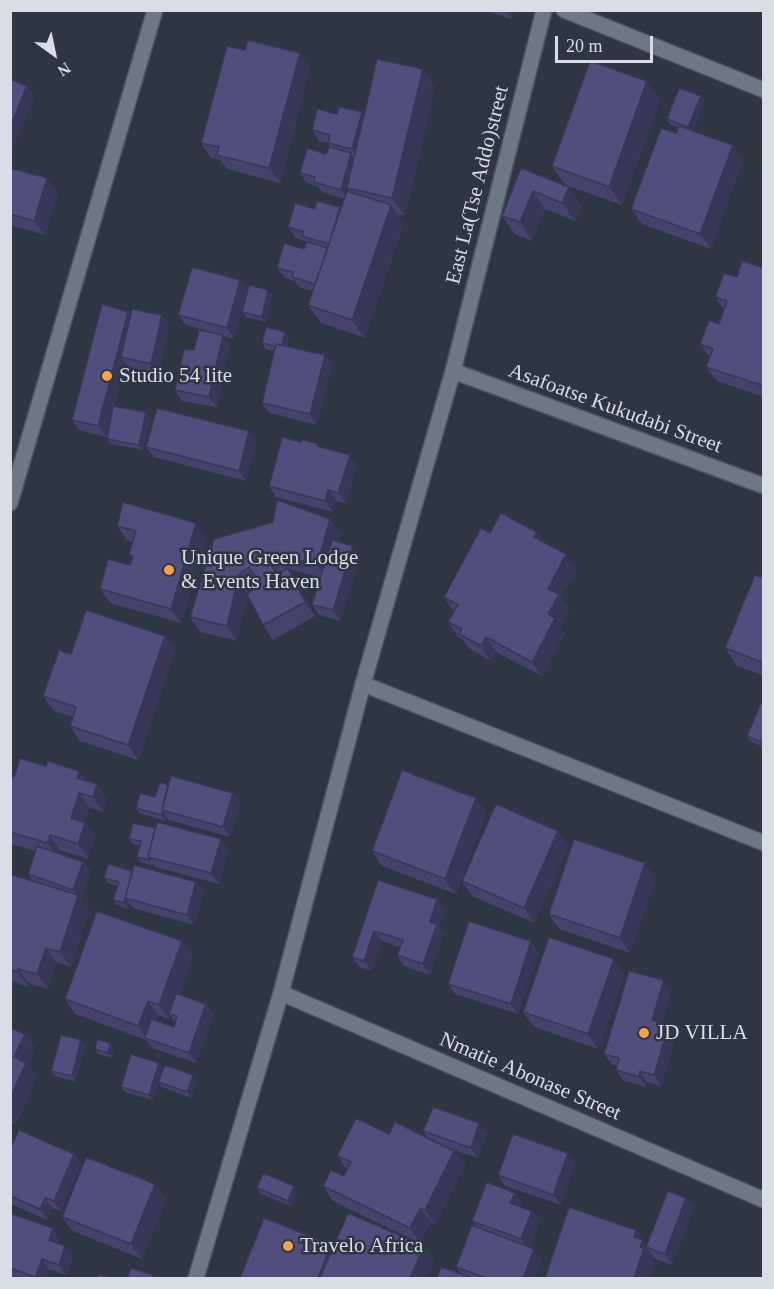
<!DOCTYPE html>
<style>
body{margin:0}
#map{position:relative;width:774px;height:1289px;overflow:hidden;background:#2c3743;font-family:Georgia,serif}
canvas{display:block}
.frame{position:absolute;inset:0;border:12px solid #d7dee5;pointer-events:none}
.north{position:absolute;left:24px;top:24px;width:60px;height:60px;-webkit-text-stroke:4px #2c3743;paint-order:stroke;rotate:147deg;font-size:16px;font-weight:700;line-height:24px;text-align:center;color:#d7dee5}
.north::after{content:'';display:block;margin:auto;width:21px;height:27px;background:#d7dee5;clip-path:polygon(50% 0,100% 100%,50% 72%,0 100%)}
.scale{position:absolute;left:555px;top:36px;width:98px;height:27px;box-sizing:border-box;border:3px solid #d7dee5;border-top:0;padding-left:8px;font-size:18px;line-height:21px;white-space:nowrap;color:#d7dee5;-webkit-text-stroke:4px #2c3743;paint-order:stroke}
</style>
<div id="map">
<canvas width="774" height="1289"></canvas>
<div class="frame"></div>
<div class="north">N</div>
<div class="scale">20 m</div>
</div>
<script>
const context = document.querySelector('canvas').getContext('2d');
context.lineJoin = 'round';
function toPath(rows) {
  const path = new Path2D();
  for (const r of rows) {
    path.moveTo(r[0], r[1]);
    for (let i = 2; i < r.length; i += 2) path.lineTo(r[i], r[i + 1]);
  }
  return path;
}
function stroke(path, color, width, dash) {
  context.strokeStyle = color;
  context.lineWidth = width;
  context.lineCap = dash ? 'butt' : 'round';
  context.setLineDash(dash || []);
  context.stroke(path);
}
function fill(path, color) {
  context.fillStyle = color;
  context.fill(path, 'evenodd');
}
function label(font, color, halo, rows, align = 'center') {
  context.font = font + ' Georgia,serif';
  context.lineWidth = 5;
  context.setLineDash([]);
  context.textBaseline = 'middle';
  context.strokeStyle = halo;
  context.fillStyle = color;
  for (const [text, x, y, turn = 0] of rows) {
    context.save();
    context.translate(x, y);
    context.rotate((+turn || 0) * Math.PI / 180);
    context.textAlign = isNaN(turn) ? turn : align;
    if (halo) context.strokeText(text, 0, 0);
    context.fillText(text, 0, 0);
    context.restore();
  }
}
const street = toPath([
 [564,10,764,90],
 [10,503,155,10],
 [363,684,764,843],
 [281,993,764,1200],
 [196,1278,281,993,363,684,453,371]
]);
const secondary = toPath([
 [544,10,453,371,764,486]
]);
stroke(street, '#4b545e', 18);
stroke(secondary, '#4b545e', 18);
stroke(street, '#6c7886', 15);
stroke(secondary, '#6c7886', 15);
fill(toPath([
 [483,10,514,10,512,19],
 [310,68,280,183,227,169,220,160,211,158,201,143],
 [435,87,405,216,398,214,404,223,365,338,321,323,308,305,313,291,299,287,295,281,285,278,277,268,304,249,307,243,305,241,296,238,288,227,315,209,340,207,341,209,344,199,322,192,317,186,307,183,300,173,326,154,331,148,328,143,319,141,312,130,337,114,364,115],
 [701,96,704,101,693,131,733,145,743,160,711,249,642,224,631,209,676,133,678,127,671,125,667,119],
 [660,100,622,205,565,185,552,166],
 [10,168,47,178,58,193,45,235,14,226,10,238],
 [521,168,582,206,575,221,545,209,532,241,515,234,502,216],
 [764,268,764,397,717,381,706,367,710,358,700,344,719,324,724,310,715,297,737,277],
 [240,280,247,290,272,295,266,322,246,317,242,312,247,292,234,339,223,336,230,345,217,407,182,401,175,390,194,350,210,332,186,325,178,315],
 [128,312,131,315,169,326,159,374,128,368,125,363,114,406,146,412,150,418,143,450,111,444,107,439,111,414,106,437,79,430,72,420],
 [289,337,287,346,325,355,332,365,317,425,269,413,262,403,274,351,266,349,262,343],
 [249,431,256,441,246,481,154,457,146,447],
 [301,442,320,447,357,465,346,503,336,501,333,512,276,497,269,486],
 [510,518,537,532,544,542,577,569,561,597,569,609,560,626,565,633,542,676,496,652,491,661,470,649,462,639,458,637,448,622,454,612,444,597,490,533],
 [330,519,340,534,338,542,353,546,360,557,340,621,319,615,312,605,321,578,289,569,298,583,315,616,273,640,263,625,248,596,237,641,200,632,190,617,214,539],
 [259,583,260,584,249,593,250,589],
 [196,523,206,538,181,623,110,603,100,589,130,565,132,559,129,554,132,542,127,540,117,526],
 [764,578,764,676,737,666,725,648],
 [165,636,175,650,138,760,80,741,70,726,73,717,54,711,43,696,71,654],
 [764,704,764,753,760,748,761,746,750,741,747,736],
 [10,776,14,777,87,781,97,784,107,799,103,812,89,807,85,822,95,837,88,859,60,850,59,853,83,862,91,872,81,899,89,910,71,967,56,962,48,989,29,983,28,987,14,982,12,989,10,988,10,874,32,881,28,874,35,851,10,844],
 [168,785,233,793,240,803,230,837,169,820,166,817,165,821,139,813,136,808,155,797],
 [476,798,486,812,456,894,382,866,372,851],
 [155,828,221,839,228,849,219,884,155,867,154,865,141,863,137,857,140,846,133,844,129,839],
 [569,846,534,923,472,896,462,881],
 [656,877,630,953,559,929,549,914],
 [104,878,204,892,194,925,133,908,130,904,128,909,117,905,113,900,118,886,108,883],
 [378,880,445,910,439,927,444,934,430,975,404,966,397,955,400,947,382,941,371,971,359,967,352,957],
 [539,952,518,1014,455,994,448,984],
 [193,956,179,994,206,1004,214,1014,196,1063,152,1048,146,1040,75,1014,65,999],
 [158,1015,169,1019,171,1016,175,1023,174,1027,156,1021],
 [624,974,598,1049,534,1027,523,1012],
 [671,991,662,1023,676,1035,661,1086,647,1082,646,1087,623,1080,616,1070,617,1066,612,1064,604,1054],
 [10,1028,25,1034,35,1048,28,1065,37,1077,16,1124,10,1122],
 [85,1045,75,1082,55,1076,51,1071],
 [95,1049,114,1049,112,1058,98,1054],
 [163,1068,153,1100,125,1092,121,1087],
 [197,1081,191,1098,162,1087,158,1082],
 [479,1123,487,1134,478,1158,448,1148,454,1151,465,1165,435,1225,431,1222,420,1243,333,1201,323,1186,344,1176,347,1170,337,1156,389,1134,428,1138,423,1131],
 [10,1149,74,1154,81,1164,61,1211,52,1208,47,1220,13,1205,10,1201],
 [568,1153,575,1164,561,1205,505,1186,498,1175],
 [155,1184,166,1199,142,1259,73,1231,62,1217],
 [257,1188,298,1192,291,1206,261,1194],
 [686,1198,694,1208,672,1265,653,1258,653,1256,652,1258,655,1263,649,1278,545,1278,636,1230,647,1245],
 [522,1203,520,1207,540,1221,529,1248,542,1260,534,1278,437,1278,461,1274,456,1267,477,1227,472,1221],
 [10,1213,60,1239,58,1243,73,1256,66,1275,49,1269,46,1278,17,1278,10,1276]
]), '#45436c');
fill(toPath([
 [506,10,514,10,512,19],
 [300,53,310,68,280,183,269,168],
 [423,69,435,87,405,216,392,198],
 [647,81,660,100,622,205,609,187],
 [27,86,35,97,10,155,10,127],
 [701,96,704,101,692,133,688,127],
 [362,112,369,123,359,159,352,149],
 [733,145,743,160,711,249,700,234],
 [351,153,359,164,347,188,350,193,348,200,341,190],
 [47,178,58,193,45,235,34,221],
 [569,187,582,206,575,221,562,203],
 [533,191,545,209,532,241,520,222],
 [391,205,404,223,365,338,352,320],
 [10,222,14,226,10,238],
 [240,280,248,290,234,339,227,328],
 [268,290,272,295,266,322,262,317],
 [128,312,136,322,121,357,125,363,106,437,98,426],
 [162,315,169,326,159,374,151,364],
 [285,332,289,337,285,353,281,347],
 [223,335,230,345,217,407,209,397],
 [325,355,332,365,317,425,310,414],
 [146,412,150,418,143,450,139,445],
 [249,431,256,441,246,481,239,471],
 [350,455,357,465,346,503,338,493],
 [328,490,336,501,333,512,325,501],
 [330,519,340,534,327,579,317,565],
 [196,523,206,538,181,623,171,609],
 [537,532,547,547,534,537],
 [353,546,360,557,340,621,333,610],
 [566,554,577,569,561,597,569,609,560,626,565,633,542,676,532,662,548,614,548,589],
 [269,560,280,574,276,575],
 [288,568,298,583,315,616,305,602],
 [239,574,250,589,237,641,227,626],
 [165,636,175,650,138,760,128,745],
 [486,637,496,652,491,661,481,646],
 [79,771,90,785,77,778],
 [97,784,107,799,103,812,93,797],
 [79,793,89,807,82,832,85,823,95,837,88,859,78,844,71,818],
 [233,793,240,803,230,837,223,827],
 [476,798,486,812,456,894,445,879],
 [163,811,166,817,165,821,161,815],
 [558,831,569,846,534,923,524,908],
 [50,835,60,850,58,858,47,843],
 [221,839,228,849,219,884,211,873],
 [83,862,91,872,81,899,89,910,71,967,60,952,78,897,73,890],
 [645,863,656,877,630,953,620,938],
 [196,882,204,892,194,925,187,915],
 [126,899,130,904,128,909,124,903],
 [437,899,445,910,439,927,444,934,430,975,423,964,430,922],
 [374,931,382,941,371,971,364,961],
 [182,941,193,956,171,1014,169,1014,171,1016,169,1019,159,1005],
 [531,941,539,952,518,1014,511,1004],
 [46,948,56,962,48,989,37,974],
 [614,959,624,974,598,1049,588,1034],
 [18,969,29,983,28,987,17,972],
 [10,977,14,982,12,989,10,987],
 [664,980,671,991,659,1031,652,1020],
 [148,1001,158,1015,149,1039,147,1039,138,1026],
 [206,1004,214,1014,196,1063,189,1053],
 [669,1025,676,1035,661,1086,654,1075],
 [25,1034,35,1048,28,1065,37,1077,16,1124,10,1117,10,1098,14,1057],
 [81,1040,85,1045,75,1082,72,1076],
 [110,1043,114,1049,112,1058,108,1053],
 [159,1063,163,1068,153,1100,149,1095],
 [640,1071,647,1082,646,1087,639,1077],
 [193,1075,197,1081,191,1098,187,1092],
 [479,1123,487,1134,478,1158,471,1148],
 [454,1151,465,1165,435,1225,425,1210],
 [568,1153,575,1164,561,1205,553,1195],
 [74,1154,81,1164,61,1211,54,1201],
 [155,1184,166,1199,142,1259,131,1244],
 [294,1186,298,1192,291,1206,288,1201],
 [515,1193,522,1203,518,1213,510,1203],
 [45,1198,52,1208,47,1220,40,1209],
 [686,1198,694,1208,672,1265,665,1254],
 [420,1208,431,1222,420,1243,410,1228],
 [532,1211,540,1221,529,1250,521,1239],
 [53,1228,60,1239,56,1250,49,1240],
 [636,1230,649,1248,646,1247,653,1256,652,1258,655,1263,649,1278,634,1278,634,1237],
 [331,1244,342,1259,334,1278,318,1278],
 [65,1246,73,1256,66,1275,59,1265],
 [424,1246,435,1261,427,1278,410,1278],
 [534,1249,542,1260,534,1278,523,1278],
 [42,1259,49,1269,46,1278,36,1278,35,1277]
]), '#383758');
const building = toPath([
 [248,40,300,53,269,168,216,155,219,147,201,143,227,46,245,50,248,40],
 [377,59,423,69,392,198,347,188,377,59],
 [590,61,647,81,609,187,552,166,590,61],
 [10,79,27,86,10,127,10,79],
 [679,88,701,96,688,127,667,119,679,88],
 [339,107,362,112,352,149,328,143,330,135,312,130,317,109,337,114,339,107],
 [679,126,733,145,700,234,631,209,661,128,676,133,679,126],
 [329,147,351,153,341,190,314,182,315,177,300,173,307,148,326,154,329,147],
 [10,168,47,178,34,221,10,214,10,168],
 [521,168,569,187,562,203,533,191,520,222,502,216,521,168],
 [347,191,391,205,352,320,308,305,347,191],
 [317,201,340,207,329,244,302,236,304,232,288,227,295,203,315,209,317,201],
 [307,242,328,248,315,284,292,277,293,272,277,268,284,243,304,249,307,242],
 [742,261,764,268,764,386,706,367,713,349,700,344,709,320,719,324,727,301,715,297,724,273,737,277,742,261],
 [192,267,240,280,227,328,178,315,192,267],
 [249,285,268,290,262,317,242,312,249,285],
 [102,304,128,312,98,426,72,420,102,304],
 [132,309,162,315,151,364,121,357,132,309],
 [266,327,285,332,282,345,276,344,275,346,262,343,266,327],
 [199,330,223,335,209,397,175,390,184,349,194,350,199,330],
 [276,344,325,355,310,414,262,403,276,344],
 [113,406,146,412,139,445,107,439,113,406],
 [157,408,249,431,239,471,146,447,157,408],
 [282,437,301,442,302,439,318,444,317,446,350,455,338,493,328,490,325,501,269,486,282,437],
 [277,500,330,519,317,565,278,554,269,560,276,575,288,568,305,602,263,625,247,594,260,584,249,567,239,574,227,626,190,617,214,539,273,522,277,500],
 [123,502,196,523,171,609,100,589,108,559,130,565,133,556,129,554,136,531,117,526,123,502],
 [501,513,508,516,508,517,537,532,534,537,566,554,548,589,559,594,548,614,555,618,532,662,486,637,481,646,459,634,462,629,448,622,458,605,444,597,481,528,490,533,501,513],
 [332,540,353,546,333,610,312,605,332,540],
 [755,575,764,578,764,663,725,648,755,575],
 [86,610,165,636,128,745,70,726,76,707,43,696,59,650,71,654,86,610],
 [761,703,764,704,764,740,762,742,747,736,761,703],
 [764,740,764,749,760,748,764,740],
 [20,758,46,766,48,761,79,771,77,778,97,784,93,797,79,793,71,818,85,823,78,844,50,835,47,843,10,832,10,776,14,777,20,758],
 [402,770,476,798,445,879,372,851,402,770],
 [171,776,233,793,223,827,162,810,171,776],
 [160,782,168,785,162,810,163,811,161,815,136,808,140,793,155,797,160,782],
 [496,804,558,831,524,908,462,881,496,804],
 [157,822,221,839,211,873,148,857,157,822],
 [133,823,155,828,148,857,150,860,137,857,141,841,129,839,133,823],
 [574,839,645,863,620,938,549,914,574,839],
 [37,846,83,862,73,890,28,874,37,846],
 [108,864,132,871,124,903,113,900,119,882,104,878,108,864],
 [134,865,196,882,187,915,125,898,134,865],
 [10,874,78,895,60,952,46,948,37,974,18,969,17,972,10,970,10,874],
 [378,880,437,899,430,922,437,924,423,964,397,955,403,940,374,931,364,961,352,957,378,880],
 [97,911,182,941,159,1005,148,1001,138,1026,65,999,97,911],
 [469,921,531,941,511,1004,448,984,469,921],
 [549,937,614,959,588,1034,523,1012,549,937],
 [629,971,664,980,652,1020,669,1025,654,1075,640,1071,639,1077,616,1070,619,1058,604,1054,629,971],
 [176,993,206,1004,189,1053,145,1038,151,1019,174,1027,177,1016,169,1014,176,993],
 [10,1028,25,1034,14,1057,26,1063,10,1098,10,1028],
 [61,1035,81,1040,72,1076,51,1071,61,1035],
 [97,1039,110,1043,108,1053,95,1049,97,1039],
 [131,1054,159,1063,149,1095,121,1087,131,1054],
 [165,1065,193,1075,187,1092,158,1082,165,1065],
 [433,1107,479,1123,471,1148,423,1131,433,1107],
 [356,1118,389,1134,395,1122,454,1151,425,1210,420,1208,410,1228,323,1186,331,1170,344,1176,351,1162,337,1156,356,1118],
 [19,1130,74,1154,54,1201,45,1198,40,1209,10,1196,10,1149,19,1130],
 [513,1134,568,1153,553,1195,498,1175,513,1134],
 [86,1157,155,1184,131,1244,62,1217,86,1157],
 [263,1173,294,1186,288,1201,257,1188,263,1173],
 [487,1182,515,1193,510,1203,532,1211,521,1239,472,1221,487,1182],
 [668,1191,686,1198,665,1254,646,1247,668,1191],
 [569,1207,636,1230,634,1237,643,1240,640,1247,644,1248,634,1278,545,1278,569,1207],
 [10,1213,53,1228,49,1240,65,1246,59,1265,42,1259,35,1277,10,1268,10,1213],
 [348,1213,424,1246,410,1278,320,1278,348,1213],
 [264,1218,331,1244,318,1278,240,1278,264,1218],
 [472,1225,534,1249,523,1278,486,1278,456,1267,472,1225],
 [441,1267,470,1277,469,1278,437,1278,441,1267],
 [131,1268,153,1275,152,1278,127,1278,131,1268],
 [99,1274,112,1278,97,1278,99,1274]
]);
fill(building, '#504e7d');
stroke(building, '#383758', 1.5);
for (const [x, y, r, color] of [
 [107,376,6,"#f6a247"],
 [169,570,6,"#f6a247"],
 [644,1033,6,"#f6a247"],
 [288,1246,6,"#f6a247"]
]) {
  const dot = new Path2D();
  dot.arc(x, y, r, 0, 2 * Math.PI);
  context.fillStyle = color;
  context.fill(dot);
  stroke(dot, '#2c3743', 2);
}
label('21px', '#d7dee5', '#2c3743', [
 ["East La(Tse Addo)street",478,185,-76],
 ["Asafoatse Kukudabi Street",615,409,20],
 ["Nmatie Abonase Street",530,1077,23]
]);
label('21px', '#d7dee5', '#2c3743', [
 ["Studio 54 lite",119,376],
 ["Unique Green Lodge",181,558],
 ["& Events Haven",181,582],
 ["JD VILLA",656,1033],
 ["Travelo Africa",300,1246]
], 'left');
</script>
